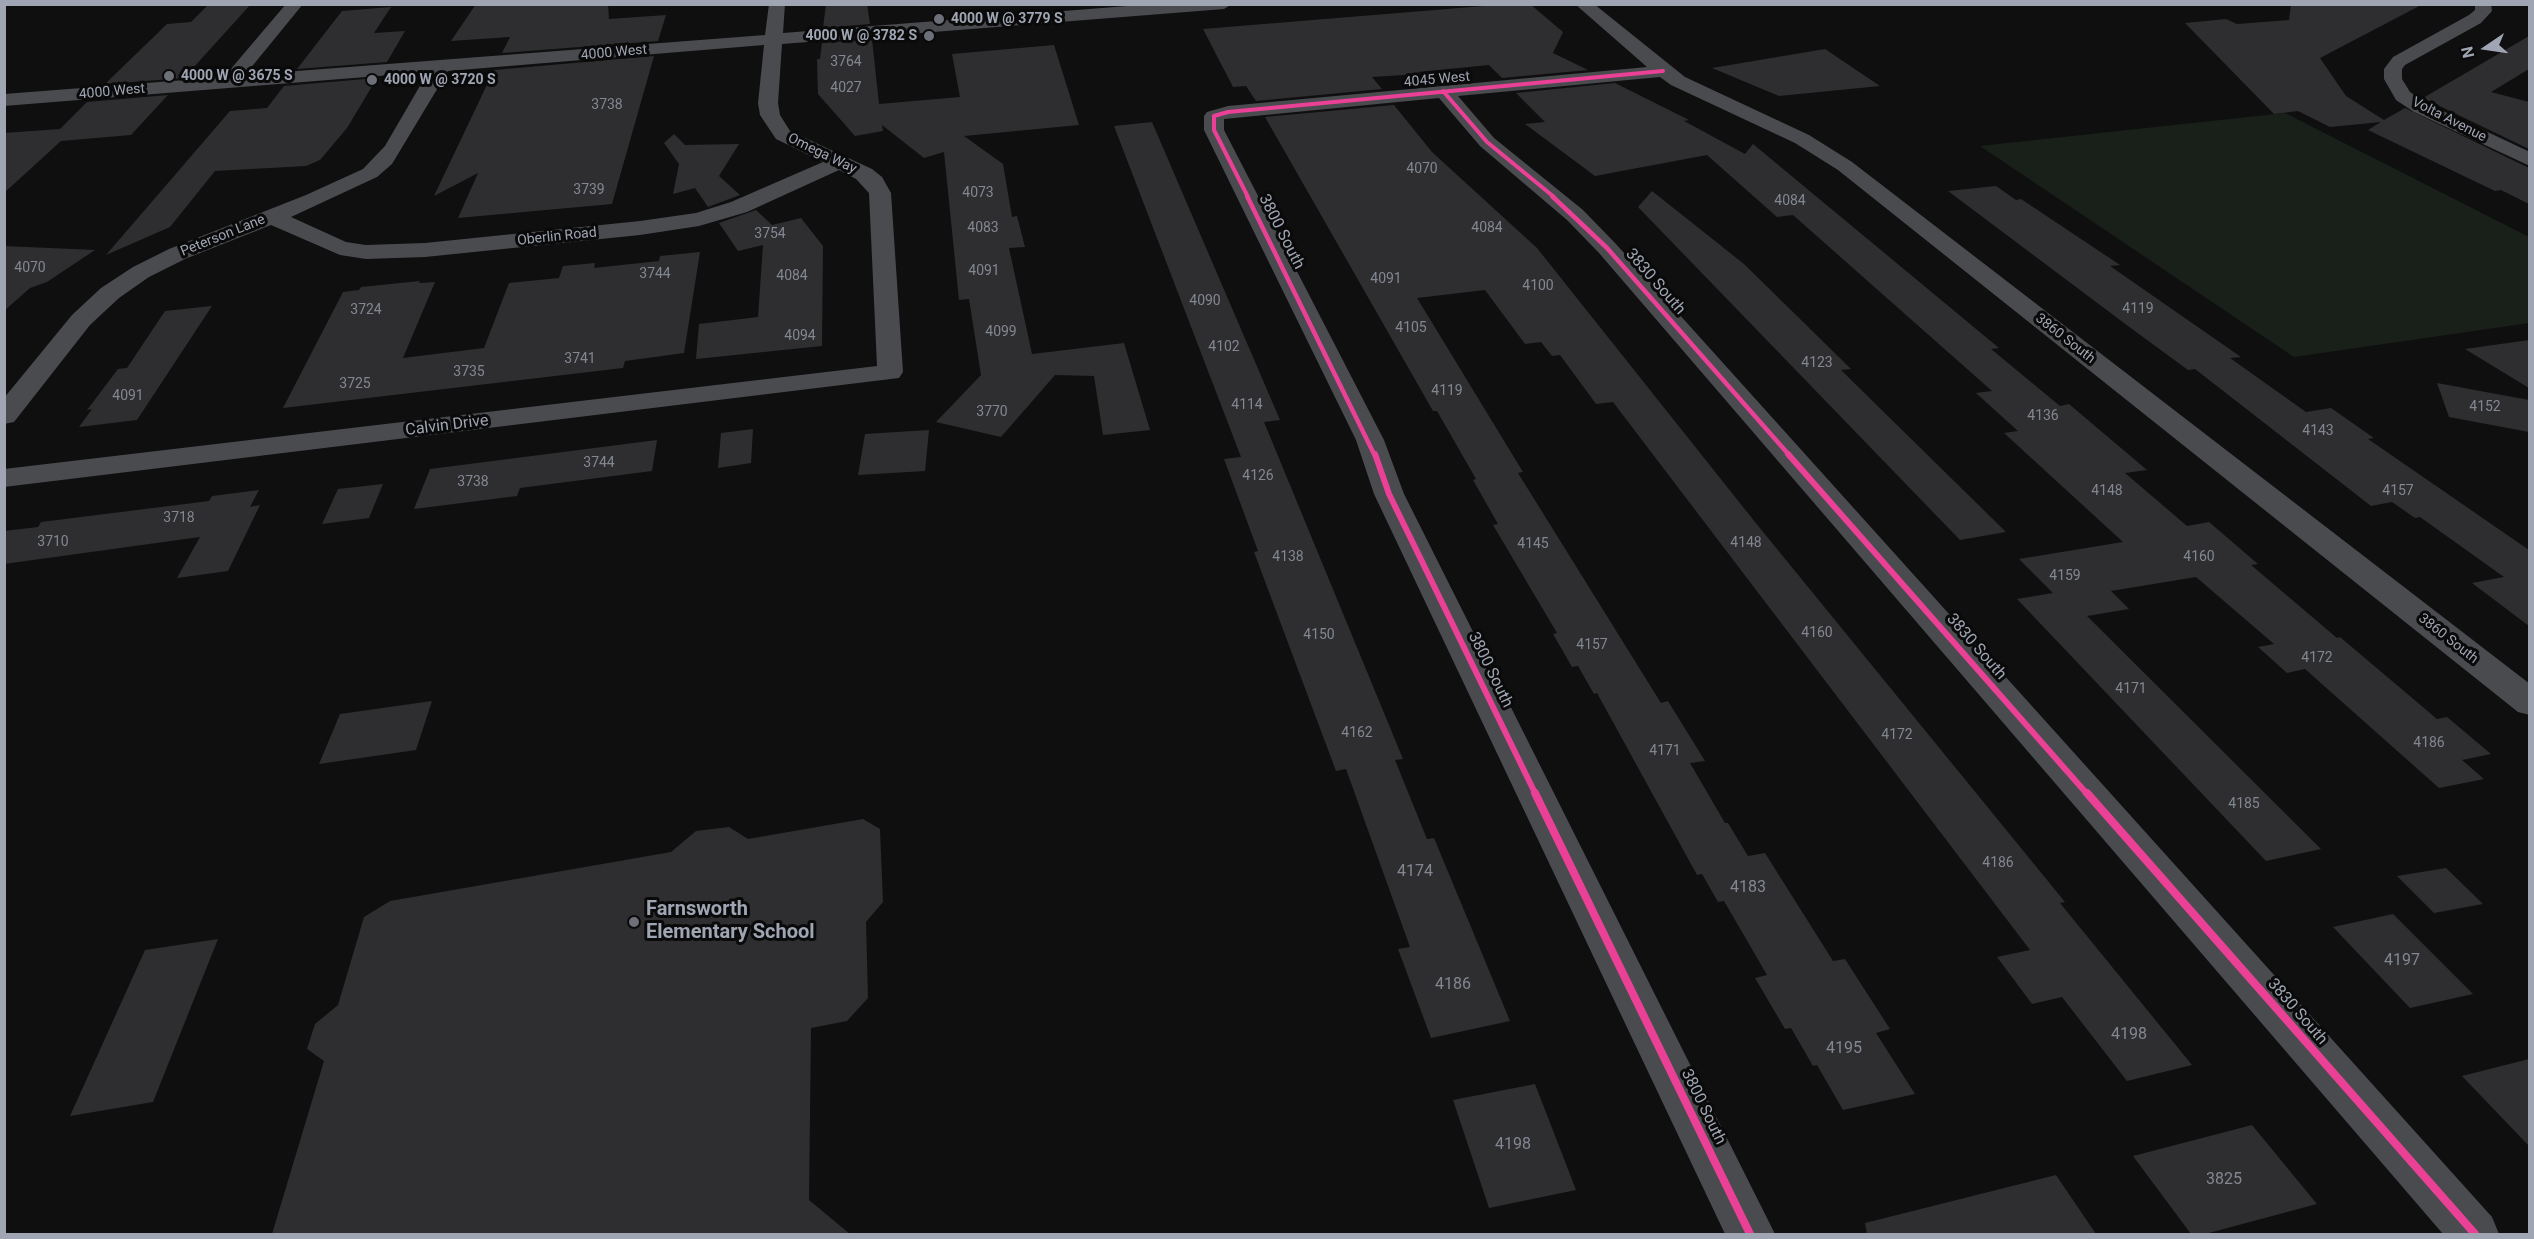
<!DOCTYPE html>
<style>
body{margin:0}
#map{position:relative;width:2534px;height:1239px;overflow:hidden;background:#0f0f10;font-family:Roboto,sans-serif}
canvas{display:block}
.frame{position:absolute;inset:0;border:6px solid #9fa5b2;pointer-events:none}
.north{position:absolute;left:2456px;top:18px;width:60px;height:60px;-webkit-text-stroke:4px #0a0a0b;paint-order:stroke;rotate:257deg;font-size:16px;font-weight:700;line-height:24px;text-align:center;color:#9fa5b2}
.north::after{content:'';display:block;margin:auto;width:21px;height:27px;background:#9fa5b2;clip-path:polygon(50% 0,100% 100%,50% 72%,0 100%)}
</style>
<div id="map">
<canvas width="2534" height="1239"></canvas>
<div class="frame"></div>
<div class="north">N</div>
</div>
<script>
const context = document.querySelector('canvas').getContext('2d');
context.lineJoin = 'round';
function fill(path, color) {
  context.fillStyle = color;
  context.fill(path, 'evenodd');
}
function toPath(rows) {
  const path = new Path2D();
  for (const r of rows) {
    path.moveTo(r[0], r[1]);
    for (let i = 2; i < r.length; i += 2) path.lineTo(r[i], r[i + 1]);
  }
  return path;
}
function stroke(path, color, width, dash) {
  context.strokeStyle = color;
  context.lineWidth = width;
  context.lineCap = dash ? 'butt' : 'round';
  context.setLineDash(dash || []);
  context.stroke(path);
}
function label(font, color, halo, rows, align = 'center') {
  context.font = font + ' Roboto,sans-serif';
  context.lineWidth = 6;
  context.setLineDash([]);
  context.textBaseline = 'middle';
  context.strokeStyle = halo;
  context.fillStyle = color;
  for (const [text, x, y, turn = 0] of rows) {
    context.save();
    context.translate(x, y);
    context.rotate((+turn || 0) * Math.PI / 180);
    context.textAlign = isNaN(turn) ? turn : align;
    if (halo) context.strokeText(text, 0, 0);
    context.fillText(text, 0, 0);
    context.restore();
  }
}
fill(toPath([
 [2285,113,2529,237,2529,323,2294,357,1980,146]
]), '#19201a');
fill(toPath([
 [209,4,251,4,184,78,105,84,167,24,191,22],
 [476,4,608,4,609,19,666,15,658,41,502,53,510,37,451,41],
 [826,4,867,4,870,24,823,28],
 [1508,4,1530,4,1563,32,1553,53,1588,70,1502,78,1489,65,1418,72,1420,74,1372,77,1382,89,1256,101,1246,86,1233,87,1203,29],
 [2291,4,2423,4,2320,58,2346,96,2384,120,2405,108,2529,168,2529,204,2501,190,2495,191,2368,130,2381,122,2330,127,2298,111,2274,114,2185,23,2226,19,2237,24,2289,20],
 [391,7,374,33,405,31,387,62,297,69,342,11],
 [2529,36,2529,69,2491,92,2529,102,2529,149,2423,98],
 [872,39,879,104,960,97,952,54,1054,45,1079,125,964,136,1003,164,1012,217,1017,216,1025,247,1009,248,1032,354,1124,343,1150,430,1103,435,1094,376,1055,375,1001,437,936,422,981,375,969,299,959,300,944,152,924,158,882,125,883,131,855,136,818,94,817,59,820,59,822,43],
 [1825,49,1880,86,1779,96,1712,68],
 [654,56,612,204,458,218,478,173,434,196,494,70],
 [377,78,347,128,320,160,306,166,215,171,170,227,106,255,230,111,267,108,284,86],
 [1615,83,1689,120,1684,121,1745,154,1753,144,1999,348,1991,349,2060,406,2069,404,2147,470,2125,473,2187,526,2209,522,2258,564,2251,565,2337,638,2340,637,2437,719,2447,717,2491,754,2462,760,2484,779,2439,788,2305,669,2287,673,2258,647,2274,644,2196,577,2111,591,2129,609,2087,616,2321,849,2266,861,2017,599,2053,593,2019,559,2123,542,2004,433,2018,431,1976,393,1992,391,1793,215,1777,217,1707,155,1595,176,1525,124,1545,122,1516,93],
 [168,95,131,135,61,141,4,193,4,133,60,129,87,102],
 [1394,105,1432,152,1537,248,1755,522,2065,902,2060,903,2192,1065,2127,1081,2062,997,2032,1004,1997,957,2030,950,1613,402,1596,404,1560,355,1552,356,1541,342,1525,344,1485,290,1417,298,1523,472,1518,473,1661,703,1668,701,1705,761,1690,763,1725,823,1728,823,1748,856,1765,853,1833,961,1845,959,1890,1029,1876,1033,1915,1094,1843,1110,1817,1065,1813,1066,1791,1028,1785,1029,1755,978,1767,975,1724,901,1718,902,1702,874,1697,875,1597,693,1594,694,1578,666,1572,667,1553,634,1557,633,1493,525,1498,524,1473,480,1476,479,1437,411,1433,411,1265,117],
 [1152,122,1280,420,1264,422,1403,759,1395,760,1427,839,1434,838,1510,1021,1431,1038,1398,949,1410,947,1346,769,1336,771,1254,552,1258,551,1224,459,1241,457,1114,126],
 [674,134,685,145,739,144,719,176,740,195,708,207,695,188,673,194,679,164,664,143],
 [1996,186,2016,200,2021,199,2120,265,2110,266,2241,357,2230,358,2306,412,2331,408,2374,438,2368,439,2529,550,2529,626,2472,583,2504,577,2420,517,2415,518,2392,502,2371,506,2195,369,2188,370,2128,326,1948,191],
 [1652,191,1744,264,1851,369,1841,370,2006,532,1960,540,1638,207],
 [756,210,772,225,801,218,823,246,822,346,696,359,699,324,758,317,763,245,738,251,719,223],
 [4,246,95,250,47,282,30,288,4,311],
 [700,252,684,353,625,361,623,368,283,408,343,292,359,290,361,287,420,281,419,283,435,282,403,358,484,348,509,283,559,278,563,266,595,263,594,268,659,261,660,256],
 [212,306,137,420,79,427,92,409,87,410,118,369,127,368,165,311],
 [2529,340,2529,388,2465,349],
 [2437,383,2529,400,2529,432,2449,417],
 [753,429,751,463,718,468,721,433],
 [929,430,925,471,858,475,865,434],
 [657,440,652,471,520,488,517,496,414,509,430,469],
 [383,484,369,518,322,524,338,489],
 [259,490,250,507,260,505,228,571,177,578,200,537,4,564,4,531,38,527,41,522,209,501,212,496],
 [432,701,416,750,319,764,340,714],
 [863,819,880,829,883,902,866,922,868,998,847,1021,811,1028,809,1200,850,1234,272,1234,324,1061,307,1049,315,1024,338,1005,364,917,390,901,671,852,696,831,729,827,748,839],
 [2446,868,2483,904,2434,913,2397,876],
 [2393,914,2473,994,2410,1008,2333,927],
 [218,939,153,1102,70,1116,145,950],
 [2529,1059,2529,1146,2462,1076],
 [1535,1084,1576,1190,1489,1208,1453,1100],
 [2252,1125,2317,1204,2205,1234,2191,1234,2133,1156],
 [2056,1175,2096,1234,1867,1234,1865,1223]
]), '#2e2e30');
fill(toPath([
 [286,4,303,4,245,75,765,35,769,4,785,4,783,33,1153,4,1232,4,1224,9,782,44,778,103,780,115,790,131,872,169,882,177,891,193,903,372,899,378,4,487,4,469,877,366,869,193,856,179,839,170,747,212,699,226,640,235,425,257,366,259,340,255,271,225,185,259,149,277,119,298,90,325,14,422,4,424,4,398,72,315,101,288,133,267,169,249,306,195,363,169,385,146,428,72,4,106,4,94,224,77,286,4],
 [764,45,758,103,760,115,776,139,823,162,731,202,696,213,640,221,425,243,366,245,346,242,291,217,377,177,392,164,448,71,764,45],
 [1575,4,1594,4,1685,77,1809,135,1852,162,2530,684,2530,715,2518,712,1838,170,1795,143,1671,85,1660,77,1458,96,1494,138,1583,210,1615,243,2492,1217,2499,1234,2443,1234,1599,253,1567,220,1480,146,1439,98,1224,119,1224,130,1384,440,1404,494,1775,1234,1725,1234,1374,494,1356,440,1204,130,1204,116,1207,112,1228,106,1647,67,1575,4],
 [2475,4,2491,4,2492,11,2481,23,2405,65,2402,69,2402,79,2410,92,2428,104,2530,152,2530,166,2414,112,2396,100,2384,79,2384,69,2393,57,2469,15,2475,10,2475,4]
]), '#4a4b4f');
stroke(toPath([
 [1443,91,1487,142,1554,197],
 [1248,197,1214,130,1214,116,1228,112,1663,71]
]), '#ea4096', 4);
stroke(toPath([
 [1247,196,1375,456],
 [1552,196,1607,248,1790,456]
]), '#ea4096', 4.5);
stroke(toPath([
 [1375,454,1389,494,1536,795],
 [1788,454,2088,795]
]), '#ea4096', 6);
stroke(toPath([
 [1535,793,1750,1234],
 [2087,793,2475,1234]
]), '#ea4096', 8);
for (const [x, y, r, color] of [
 [939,19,6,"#6d7079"],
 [929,36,6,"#6d7079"],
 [169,76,6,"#6d7079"],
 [372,80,6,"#6d7079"],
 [634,922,6,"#6d7079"]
]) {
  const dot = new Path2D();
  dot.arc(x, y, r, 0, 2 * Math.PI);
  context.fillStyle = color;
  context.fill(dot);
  stroke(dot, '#0a0a0b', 2);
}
label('bold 14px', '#9fa5b2', '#0a0a0b', [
 ["4000 W @ 3779 S",951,19],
 ["4000 W @ 3782 S",917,36,"right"],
 ["4000 W @ 3675 S",181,76],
 ["4000 W @ 3720 S",384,80]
], 'left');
label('14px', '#9fa5b2', '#0a0a0b', [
 ["4000 West",614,53,-5],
 ["4045 West",1437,80,-5],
 ["4000 West",112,92,-5],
 ["Volta Avenue",2449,120,27],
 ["Omega Way",822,154,26],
 ["Peterson Lane",223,236,-22],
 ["Oberlin Road",557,237,-6],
 ["3860 South",2065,339,38],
 ["3860 South",2448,639,38]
]);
label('14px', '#838792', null, [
 ["3764",846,62],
 ["4027",846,88],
 ["3738",607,105],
 ["4070",1422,169],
 ["3739",589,190],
 ["4073",978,193],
 ["4084",1790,201],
 ["4083",983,228],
 ["4084",1487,228],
 ["3754",770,234],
 ["4070",30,268],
 ["4091",984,271],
 ["3744",655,274],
 ["4084",792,276],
 ["4091",1386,279],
 ["4100",1538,286],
 ["4090",1205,301],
 ["4119",2138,309],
 ["3724",366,310],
 ["4105",1411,328],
 ["4099",1001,332],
 ["4094",800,336],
 ["4102",1224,347],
 ["3741",580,359],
 ["4123",1817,363],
 ["3735",469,372],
 ["3725",355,384],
 ["4119",1447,391],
 ["4091",128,396],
 ["4114",1247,405],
 ["4152",2485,407],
 ["3770",992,412],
 ["4136",2043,416],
 ["4143",2318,431],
 ["3744",599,463],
 ["4126",1258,476],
 ["3738",473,482],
 ["4148",2107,491],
 ["4157",2398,491],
 ["3718",179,518],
 ["3710",53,542],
 ["4148",1746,543],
 ["4145",1533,544],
 ["4138",1288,557],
 ["4160",2199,557],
 ["4159",2065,576],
 ["4160",1817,633],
 ["4150",1319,635],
 ["4157",1592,645],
 ["4172",2317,658],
 ["4171",2131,689],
 ["4162",1357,733],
 ["4172",1897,735],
 ["4186",2429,743],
 ["4171",1665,751],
 ["4185",2244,804],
 ["4186",1998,863]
]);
label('16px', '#9fa5b2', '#0a0a0b', [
 ["3800 South",1281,232,63],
 ["3830 South",1655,282,49],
 ["Calvin Drive",447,426,-7],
 ["3830 South",1976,647,49],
 ["3800 South",1490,670,64],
 ["3830 South",2297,1012,49],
 ["3800 South",1703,1107,64]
]);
label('16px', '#838792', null, [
 ["4174",1415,872],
 ["4183",1748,888],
 ["4197",2402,961],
 ["4186",1453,985],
 ["4198",2129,1035],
 ["4195",1844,1049],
 ["4198",1513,1145],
 ["3825",2224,1180]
]);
label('bold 20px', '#9fa5b2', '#0a0a0b', [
 ["Farnsworth",646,910],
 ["Elementary School",646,933]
], 'left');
</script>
